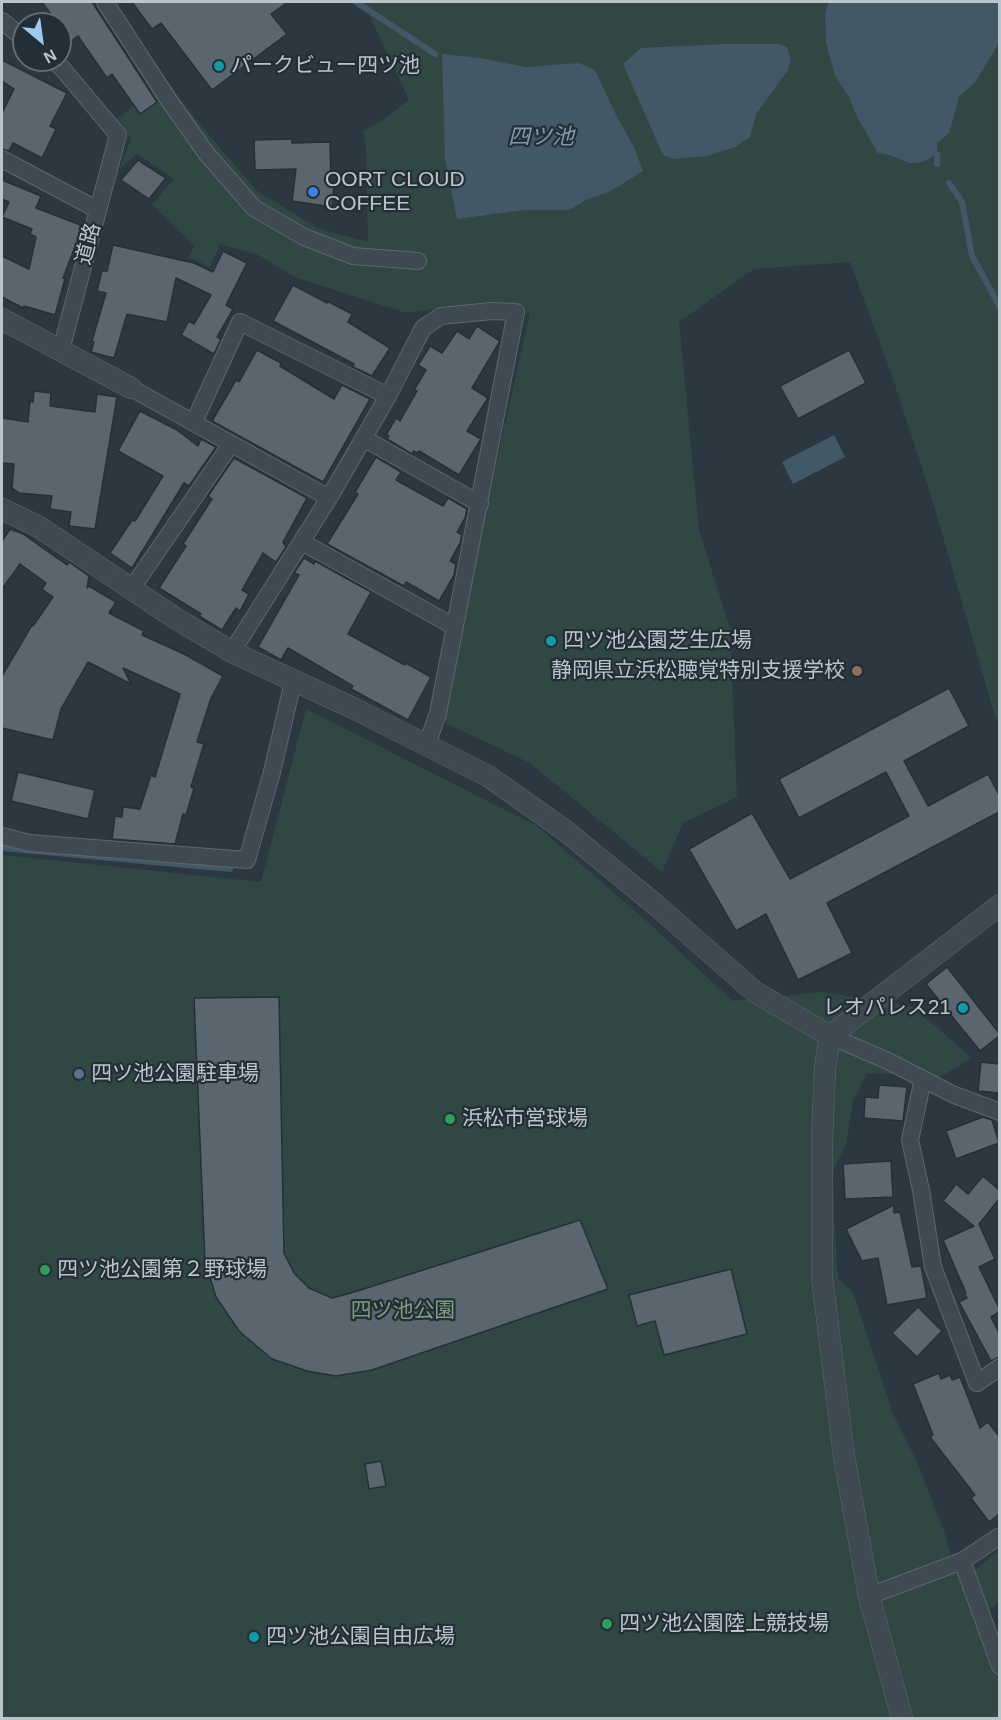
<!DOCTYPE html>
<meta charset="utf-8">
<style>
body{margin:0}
#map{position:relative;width:1001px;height:1720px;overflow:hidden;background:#2b3841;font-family:Helvetica,sans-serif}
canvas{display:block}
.frame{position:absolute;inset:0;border:3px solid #bcc4cb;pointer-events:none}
.north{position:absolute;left:12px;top:12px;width:60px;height:60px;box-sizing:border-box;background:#232e36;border:2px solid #606a72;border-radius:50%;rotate:151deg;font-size:16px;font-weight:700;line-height:24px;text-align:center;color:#bcc4cb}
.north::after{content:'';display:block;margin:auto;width:21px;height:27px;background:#9fc9ed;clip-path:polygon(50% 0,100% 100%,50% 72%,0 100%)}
</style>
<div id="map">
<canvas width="1001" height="1720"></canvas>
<div class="frame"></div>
<div class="north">N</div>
</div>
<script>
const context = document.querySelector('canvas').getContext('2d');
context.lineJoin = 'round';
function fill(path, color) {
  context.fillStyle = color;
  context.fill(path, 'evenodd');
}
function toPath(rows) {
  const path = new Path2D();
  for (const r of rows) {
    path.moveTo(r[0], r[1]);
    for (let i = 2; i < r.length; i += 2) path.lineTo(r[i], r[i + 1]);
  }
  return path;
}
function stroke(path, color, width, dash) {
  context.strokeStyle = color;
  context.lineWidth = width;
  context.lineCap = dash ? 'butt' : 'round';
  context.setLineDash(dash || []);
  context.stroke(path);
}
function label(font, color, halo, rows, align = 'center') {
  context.font = font + ' Helvetica,"Noto Sans JP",sans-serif';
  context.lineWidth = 4.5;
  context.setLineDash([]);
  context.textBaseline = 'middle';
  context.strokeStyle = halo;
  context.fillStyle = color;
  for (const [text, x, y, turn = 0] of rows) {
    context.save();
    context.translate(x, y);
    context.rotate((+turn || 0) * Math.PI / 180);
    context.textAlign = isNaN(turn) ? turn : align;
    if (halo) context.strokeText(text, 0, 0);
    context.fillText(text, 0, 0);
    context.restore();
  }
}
fill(toPath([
 [363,2,999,2,999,725,994,713,930,492,891,373,850,262,754,269,679,322,699,530,730,629,737,797,683,823,662,872,530,763,439,720,530,312,515,318,441,308,407,313,297,278,258,255,220,244,210,267,189,257,194,245,152,205,174,179,137,154,120,168,131,138,115,121,165,78,192,115,256,190,317,228,368,242,366,147,363,131,384,119,409,100],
 [306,709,537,826,642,917,733,1001,823,992,913,1007,972,1058,940,1077,867,1073,853,1101,846,1143,833,1172,834,1214,838,1279,853,1292,893,1414,916,1460,944,1531,956,1574,978,1568,999,1550,999,1602,987,1612,999,1638,999,1718,2,1718,2,855,261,882]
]), '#314744');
fill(toPath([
 [829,2,999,3,999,43,975,82,959,97,949,133,937,143,937,154,923,162,909,163,890,155,878,153,857,117,849,97,835,76,826,42,825,13],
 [727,44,778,44,787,47,791,59,788,70,756,114,750,137,735,147,707,156,674,159,663,155,623,64,641,48],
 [442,54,480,58,526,67,579,63,595,70,617,117,634,147,643,171,611,191,586,200,569,210,524,210,457,219,445,159],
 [834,435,845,457,793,484,782,462]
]), '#425867');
stroke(toPath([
 [356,2,435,54],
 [937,154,937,164],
 [949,183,962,202,972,256,1000,307],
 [2,848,230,869]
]), '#425867', 6);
const building = toPath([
 [42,2,92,2,157,102,140,114,112,74,107,78,78,36,70,42,60,27,60,24,58,24,42,2],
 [132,2,288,2,271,14,287,34,212,90,161,23,152,29,132,2],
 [2,60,67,93,50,126,56,129,42,158,13,143,9,151,2,149,2,113,14,89,2,81,2,60],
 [292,139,292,143,330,142,331,183,334,184,332,207,292,201,296,169,255,170,254,140,292,139],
 [138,160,166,178,149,199,121,180,138,160],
 [2,180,41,196,36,208,83,226,63,278,65,279,55,315,24,306,23,308,2,297,2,256,29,269,36,237,30,234,32,229,2,217,9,202,2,199,2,180],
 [113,245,194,263,213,272,223,251,247,263,226,305,233,309,217,337,221,339,214,354,181,335,189,321,194,324,211,295,176,278,167,322,127,314,114,358,91,352,94,342,92,341,106,293,97,291,102,271,107,271,113,245],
 [293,285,327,303,327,301,352,314,348,322,390,348,372,376,353,367,354,364,273,321,293,285],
 [477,326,500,341,472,388,488,398,467,431,481,439,459,475,419,451,417,453,414,451,412,454,387,439,389,436,386,435,396,418,400,421,417,391,414,390,426,370,418,365,430,346,442,353,457,331,469,339,477,326],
 [257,350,281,363,280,366,334,399,342,385,370,399,323,482,212,421,236,380,239,382,257,350],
 [849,350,866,383,798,419,780,386,849,350],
 [34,391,51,393,50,406,95,412,97,394,117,397,95,529,69,526,71,512,50,509,52,496,19,493,12,488,14,464,2,463,2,418,28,422,30,401,33,402,34,391],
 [140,411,177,430,198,446,201,439,216,447,189,486,184,483,132,568,110,553,132,520,135,521,163,476,118,451,140,411],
 [376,457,401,472,396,480,443,506,448,498,467,509,465,518,457,532,462,535,460,543,450,561,456,564,454,575,439,601,406,582,404,586,327,544,358,494,355,492,376,457],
 [234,458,307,498,283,542,286,547,276,562,263,553,242,590,249,594,240,611,236,608,222,630,199,616,201,614,159,588,186,546,183,544,212,499,208,496,234,458],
 [10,529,23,534,67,565,69,562,89,576,87,588,89,586,116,602,109,613,144,631,142,635,184,654,223,676,211,698,197,742,204,744,191,787,194,788,186,815,183,814,175,844,112,839,115,816,122,817,123,807,140,809,151,775,155,777,180,694,123,668,131,684,88,662,61,709,53,740,2,728,2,676,32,625,33,626,53,597,42,589,46,583,20,564,2,589,2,541,10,529],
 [304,558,314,564,315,561,371,592,348,634,405,665,406,663,431,677,408,720,351,689,353,686,288,648,281,660,258,647,299,575,294,573,304,558],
 [949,688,969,726,904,761,928,806,988,774,999,795,999,812,827,903,852,953,798,980,766,914,736,931,689,849,752,813,790,879,909,816,886,772,799,818,779,779,949,688],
 [18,772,95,790,88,819,11,801,18,772],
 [947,967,999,1033,999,1036,980,1051,926,984,947,967],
 [279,997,284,1253,294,1273,309,1288,332,1298,351,1293,580,1220,608,1289,372,1370,336,1376,307,1371,272,1359,239,1331,216,1297,205,1261,194,998,279,997],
 [981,1062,999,1064,999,1093,978,1091,981,1062],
 [879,1085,907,1087,903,1121,864,1118,865,1097,878,1098,879,1085],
 [983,1117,992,1120,999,1143,956,1159,946,1131,983,1117],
 [891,1161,893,1197,845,1199,843,1164,891,1161],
 [983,1176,999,1190,999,1199,979,1224,995,1259,979,1267,999,1308,999,1312,991,1317,999,1333,999,1357,991,1361,959,1302,967,1298,965,1294,966,1293,943,1240,974,1226,943,1201,956,1184,968,1194,983,1176],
 [894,1205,894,1213,900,1212,912,1267,921,1266,927,1298,887,1305,878,1258,862,1261,846,1229,894,1205],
 [731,1269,747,1334,664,1355,655,1321,637,1326,629,1295,731,1269],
 [918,1307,942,1331,917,1357,892,1333,918,1307],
 [939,1373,941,1379,950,1375,952,1380,960,1377,980,1428,988,1422,999,1436,999,1514,989,1522,971,1498,975,1495,930,1437,933,1435,913,1384,939,1373],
 [381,1461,386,1486,369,1489,365,1464,381,1461]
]);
fill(building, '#596670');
stroke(building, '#253038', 1.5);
const minor = toPath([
 [105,2,168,99,206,153,254,208,304,237,353,256,418,261],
 [2,21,24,39],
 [51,60,61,67,118,135,61,350],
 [2,159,98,210],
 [131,388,329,498,232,652],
 [194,422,240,322,388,396],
 [365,439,480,504],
 [329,498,388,396,423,328,441,316,492,311,516,312,438,713,430,736,424,743],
 [302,542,455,627],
 [132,588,231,444],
 [2,836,29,843,247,860,272,772,293,682],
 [830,1036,888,1061,952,1094,1000,1112],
 [923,1079,910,1140,921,1190,933,1267,977,1383,1000,1367],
 [962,1561,1000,1666],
 [869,1596,962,1561,1000,1536]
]);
const tertiary = toPath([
 [2,319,131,388],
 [2,509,39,527,175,618,232,652,353,708,488,776,567,832,657,906,755,992,830,1036],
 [902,1718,869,1596,844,1456,822,1277,822,1140,825,1068,830,1036,1000,905]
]);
stroke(minor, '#5d676e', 18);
stroke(tertiary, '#5d676e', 22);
stroke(minor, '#3f4951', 16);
stroke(tertiary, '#3f4951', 21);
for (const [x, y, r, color] of [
 [219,66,6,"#0f9aa8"],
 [313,192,6,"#3f7fe0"],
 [551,641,6,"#0f9aa8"],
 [857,671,6,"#8d6e63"],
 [963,1008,6,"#0f9aa8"],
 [79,1074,6,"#5c6f8a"],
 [450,1119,6,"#2e9e5b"],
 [45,1270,6,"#2e9e5b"],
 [607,1624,6,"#2e9e5b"],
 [254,1637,6,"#0f9aa8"]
]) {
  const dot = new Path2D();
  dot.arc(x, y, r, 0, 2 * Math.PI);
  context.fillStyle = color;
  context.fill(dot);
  stroke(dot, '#232e36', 2);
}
label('21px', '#bcc4cb', '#232e36', [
 ["パークビュー四ツ池",231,66],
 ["OORT CLOUD",325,180],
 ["COFFEE",325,204],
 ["四ツ池公園芝生広場",563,641],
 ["静岡県立浜松聴覚特別支援学校",845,671,"right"],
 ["レオパレス21",951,1008,"right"],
 ["四ツ池公園駐車場",91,1074],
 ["浜松市営球場",462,1119],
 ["四ツ池公園第２野球場",57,1270],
 ["四ツ池公園陸上競技場",619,1624],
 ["四ツ池公園自由広場",266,1637]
], 'left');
label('21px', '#bcc4cb', '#232e36', [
 ["道路",89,244,-75]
]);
label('21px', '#7d9e80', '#232e36', [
 ["四ツ池公園",403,1311]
]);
label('italic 22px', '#8098aa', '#232e36', [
 ["四ツ池",541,138]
]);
</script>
